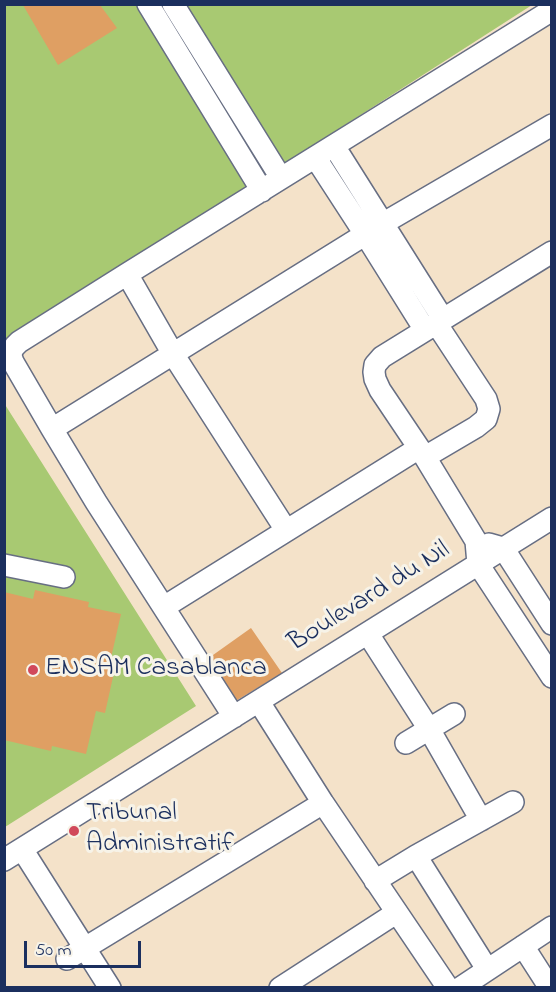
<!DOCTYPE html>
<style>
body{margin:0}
#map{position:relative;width:556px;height:992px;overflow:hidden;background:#f4e2c9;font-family:"Indie Flower",sans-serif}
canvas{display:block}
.frame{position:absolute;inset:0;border:6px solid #1b2f5e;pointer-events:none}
.scale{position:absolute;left:24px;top:941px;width:117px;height:27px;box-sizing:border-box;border:3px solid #1b2f5e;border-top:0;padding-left:8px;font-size:18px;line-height:21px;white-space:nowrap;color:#1b2f5e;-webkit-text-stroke:4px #f7f3e8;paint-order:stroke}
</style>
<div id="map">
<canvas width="556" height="992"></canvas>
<div class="frame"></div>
<div class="scale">50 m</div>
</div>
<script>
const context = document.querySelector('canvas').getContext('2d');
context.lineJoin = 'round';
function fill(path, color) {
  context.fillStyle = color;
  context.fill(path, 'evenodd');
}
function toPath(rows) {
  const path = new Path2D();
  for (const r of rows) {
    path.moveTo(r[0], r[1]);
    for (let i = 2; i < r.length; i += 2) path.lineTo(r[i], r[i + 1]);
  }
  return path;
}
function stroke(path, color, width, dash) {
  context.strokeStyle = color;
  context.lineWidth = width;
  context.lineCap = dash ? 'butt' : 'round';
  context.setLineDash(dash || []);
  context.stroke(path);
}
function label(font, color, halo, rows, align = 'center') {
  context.font = font + ' "Indie Flower",sans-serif';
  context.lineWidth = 6;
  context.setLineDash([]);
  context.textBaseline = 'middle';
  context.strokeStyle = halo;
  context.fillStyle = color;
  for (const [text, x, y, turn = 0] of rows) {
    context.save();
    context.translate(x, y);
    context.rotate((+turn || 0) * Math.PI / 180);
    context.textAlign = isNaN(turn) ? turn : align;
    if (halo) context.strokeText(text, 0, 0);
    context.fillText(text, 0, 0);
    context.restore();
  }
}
fill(toPath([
 [5,5,532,5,5,343],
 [4,403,196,706,5,827,4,827]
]), '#a8c972');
fill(toPath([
 [23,5,100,5,117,28,58,65],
 [35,590,89,602,88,607,121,614,111,658,117,659,105,713,96,711,86,754,52,746,51,751,4,740,4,592,33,599],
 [251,628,282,673,234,702,206,660]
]), '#df9f63');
const minor = toPath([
 [148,4,262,191],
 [173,4,281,178],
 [334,146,443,319],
 [315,157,365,234,425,330],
 [552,252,382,357,375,365,374,372,375,379,380,390,425,457,476,541,478,564,552,677],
 [127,274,173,354,286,530],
 [52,429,382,224,552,125],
 [425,457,476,427,486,419,489,409,486,399,436,323],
 [489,544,503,548,552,624],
 [4,565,64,577],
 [164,607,419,448],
 [368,634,429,729,481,820],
 [259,702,323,803,448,988],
 [234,717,96,502,52,429,13,362,11,356,12,350,15,346,19,342,127,274,552,10],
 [406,743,454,714],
 [22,849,110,988],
 [416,856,487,969],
 [4,860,552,518],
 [375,881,416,856,513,802],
 [523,946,550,988],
 [67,959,323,803],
 [280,988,396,913],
 [460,988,552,927]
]);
stroke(minor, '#676e83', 24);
stroke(minor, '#fff', 21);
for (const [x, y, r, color] of [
 [33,670,6,"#d1495b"],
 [74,831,6,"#d1495b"]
]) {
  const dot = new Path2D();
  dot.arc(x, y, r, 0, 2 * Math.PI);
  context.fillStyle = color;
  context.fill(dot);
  stroke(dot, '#f7f3e8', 2);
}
label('27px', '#1b2f5e', '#f7f3e8', [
 ["Boulevard du Nil",370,598,-32]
]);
label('27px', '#1b2f5e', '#f7f3e8', [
 ["ENSAM Casablanca",45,670],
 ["Tribunal",86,815],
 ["Administratif",86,846]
], 'left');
</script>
